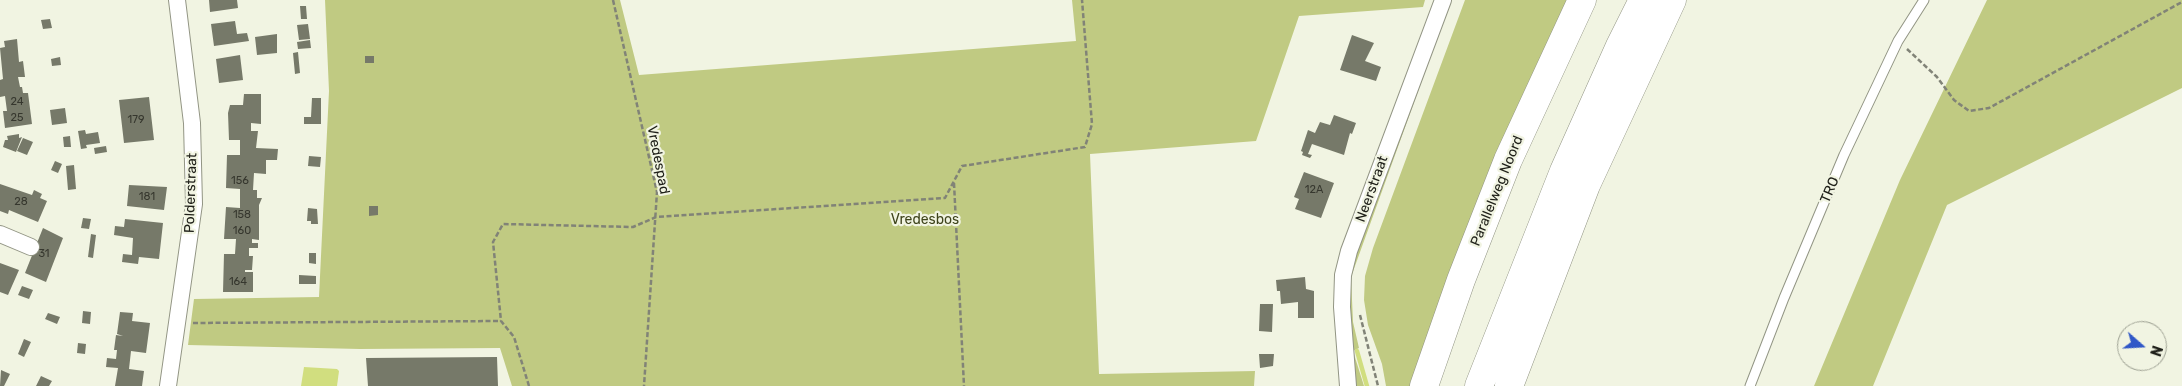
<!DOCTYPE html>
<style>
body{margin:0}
#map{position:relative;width:2182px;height:386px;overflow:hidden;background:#f1f4e2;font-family:Rubik,sans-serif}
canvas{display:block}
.north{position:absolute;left:2117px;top:321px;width:50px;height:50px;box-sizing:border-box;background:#f1f4e2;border:1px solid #9da092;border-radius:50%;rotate:109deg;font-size:14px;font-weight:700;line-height:20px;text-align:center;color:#20211a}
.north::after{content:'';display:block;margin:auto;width:18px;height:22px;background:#3057c7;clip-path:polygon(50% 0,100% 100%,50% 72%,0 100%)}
</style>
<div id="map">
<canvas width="2182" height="386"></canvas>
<div class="north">N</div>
</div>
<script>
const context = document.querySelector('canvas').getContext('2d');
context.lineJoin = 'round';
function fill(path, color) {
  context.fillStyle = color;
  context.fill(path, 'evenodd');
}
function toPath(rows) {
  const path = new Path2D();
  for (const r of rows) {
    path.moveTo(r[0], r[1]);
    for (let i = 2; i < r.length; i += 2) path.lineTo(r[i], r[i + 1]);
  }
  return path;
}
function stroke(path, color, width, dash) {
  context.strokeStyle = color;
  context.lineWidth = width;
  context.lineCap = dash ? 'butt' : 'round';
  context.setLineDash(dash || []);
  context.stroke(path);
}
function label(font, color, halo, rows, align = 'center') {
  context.font = font + ' Rubik,sans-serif';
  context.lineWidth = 4.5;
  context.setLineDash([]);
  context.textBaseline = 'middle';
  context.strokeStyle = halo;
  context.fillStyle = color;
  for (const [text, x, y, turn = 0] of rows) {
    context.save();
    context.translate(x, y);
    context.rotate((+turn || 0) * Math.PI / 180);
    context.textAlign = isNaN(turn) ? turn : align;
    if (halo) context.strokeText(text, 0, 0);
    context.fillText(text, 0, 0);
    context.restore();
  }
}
fill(toPath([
 [325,0,620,0,639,75,1076,41,1072,0,1425,0,1423,7,1299,16,1256,141,1090,154,1099,374,1255,371,1254,386,512,386,500,348,360,349,188,345,194,299,319,297,329,91],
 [1451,0,1351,277,1353,322,1359,348,1353,351,1364,386,1352,386,1347,276],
 [1465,0,1575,0,1419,386,1386,386,1382,364,1368,325,1364,300,1365,276,1373,248],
 [1987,0,2182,0,2182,88,1947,205,1873,386,1814,386,1900,180]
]), '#c0ca82');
fill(toPath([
 [304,367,337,369,339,371,337,386,301,386]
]), '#d1de7f');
stroke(toPath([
 [1357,351,1367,386]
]), '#d1de7f', 4.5);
fill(toPath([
 [209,0,237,0,238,8,210,12],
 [300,6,306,6,307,19,301,19],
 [50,19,52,28,43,29,41,20],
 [235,21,237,34,247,33,249,41,214,46,211,24],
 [308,24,310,39,299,40,297,25],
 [277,34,277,53,257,55,255,37],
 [1352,35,1374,43,1365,61,1381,67,1376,81,1340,70],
 [17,39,19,62,23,61,25,77,18,77,20,87,22,87,23,93,28,93,32,124,5,128,3,111,7,111,5,96,0,97,0,80,3,79,0,48,5,47,4,41],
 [310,40,311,48,298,49,297,42],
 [298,52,300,73,295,74,293,53],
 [240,55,243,80,219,83,216,59],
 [365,56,374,56,374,63,365,63],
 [60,57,61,65,52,66,51,59],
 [244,94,261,94,261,124,251,123,251,131,258,131,256,148,278,149,277,160,266,160,266,174,254,173,253,190,257,190,257,198,262,198,259,205,259,240,252,239,252,243,258,243,258,248,249,248,249,256,253,256,252,270,245,270,245,272,253,272,253,292,223,292,224,254,235,254,236,239,224,239,226,207,240,208,240,189,226,188,227,155,240,155,240,140,229,140,228,113,230,105,243,105],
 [149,97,154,140,124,143,119,100],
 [312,98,321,98,321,124,304,124,304,117,311,117],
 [65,108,67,123,52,125,50,110],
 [1334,115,1356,123,1352,134,1350,133,1344,155,1312,144,1308,154,1312,155,1310,158,1302,155,1303,152,1301,151,1308,130,1315,133,1320,122,1330,125],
 [85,130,86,134,98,132,100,143,86,145,87,148,81,149,78,131],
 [19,134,19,138,22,137,16,152,3,147,5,140,8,140,7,136],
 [70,136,71,147,64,147,63,137],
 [23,138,33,142,27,155,17,151],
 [106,146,107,152,95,154,94,148],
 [309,156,321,157,320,167,308,166],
 [55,161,62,164,58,173,51,170],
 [74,165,76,189,68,190,66,166],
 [1304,172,1334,183,1321,218,1295,209,1299,199,1294,197],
 [0,184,32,195,34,190,42,194,40,198,47,201,38,222,9,210,8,214,0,211],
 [129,185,167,187,164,210,127,206],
 [369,206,378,206,378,215,369,216],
 [308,208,317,209,318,224,311,224,311,221,307,221],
 [83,218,91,219,89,229,81,228],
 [125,219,163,223,159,259,139,257,138,264,122,262,123,254,132,255,133,238,114,235,115,226,124,227],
 [43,228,63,238,46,282,25,273],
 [91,234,96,235,93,258,88,257],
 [309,253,316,253,316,264,309,263],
 [0,263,19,270,8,295,0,292],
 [299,275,316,276,316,284,299,284],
 [1305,277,1306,289,1314,291,1314,318,1298,318,1298,302,1281,304,1280,291,1277,291,1276,280],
 [22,286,33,290,29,299,18,295],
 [1260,304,1273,304,1272,332,1259,331],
 [83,311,91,312,90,324,82,323],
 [120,312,133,313,132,321,150,323,146,353,131,351,129,369,144,371,142,386,115,386,118,368,106,367,107,358,116,359,117,350,114,350,116,335,123,336,117,334],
 [48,313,60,317,57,324,45,319],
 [24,339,31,342,24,357,18,354],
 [78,343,86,344,85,354,77,353],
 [1259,354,1274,354,1273,366,1260,368],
 [497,357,498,386,368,386,366,358],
 [1,370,10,374,4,386,0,386],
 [41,376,52,381,49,386,36,386]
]), '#767969');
const lane = toPath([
 [1750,386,1784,298,1844,155,1898,41,1924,0]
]);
const street = toPath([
 [0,234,31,247],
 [168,386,194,204,192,123,177,0],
 [1348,386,1342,307,1343,275,1349,251,1443,0]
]);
const highway = toPath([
 [1424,386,1461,280,1508,160,1582,0],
 [1479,386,1564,171,1620,46,1643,0],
 [1509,386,1586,185,1672,0]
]);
stroke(lane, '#929584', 11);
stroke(street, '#929584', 18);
stroke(highway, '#929584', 29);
stroke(toPath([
 [613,0,657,192,644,386],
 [1907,49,1937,77,1954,100,1969,111,1989,108,2182,2],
 [954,183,964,386],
 [1360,315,1378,386],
 [193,323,501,321],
 [529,386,514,337,501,321,493,242,503,224,633,227,656,217,945,198,962,166,1085,147,1092,124,1082,0]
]), '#818377', 2.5, [5, 2.5]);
stroke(lane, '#fff', 9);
stroke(street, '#fff', 16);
stroke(highway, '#fff', 28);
label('11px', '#36372e', null, [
 ["24",17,102],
 ["25",17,118],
 ["179",136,120],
 ["156",240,181],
 ["12A",1314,190],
 ["181",147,197],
 ["28",21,202],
 ["158",242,215],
 ["160",242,231],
 ["31",44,254],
 ["164",238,282]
]);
label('14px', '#20211a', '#f1f4e2', [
 ["Vredespad",658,160,79],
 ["Neerstraat",1372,189,-70],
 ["TRO",1830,190,-67],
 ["Parallelweg Noord",1497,191,-68],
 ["Polderstraat",191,193,-88]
]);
label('14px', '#3e431b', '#f1f4e2', [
 ["Vredesbos",925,220]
]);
</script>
